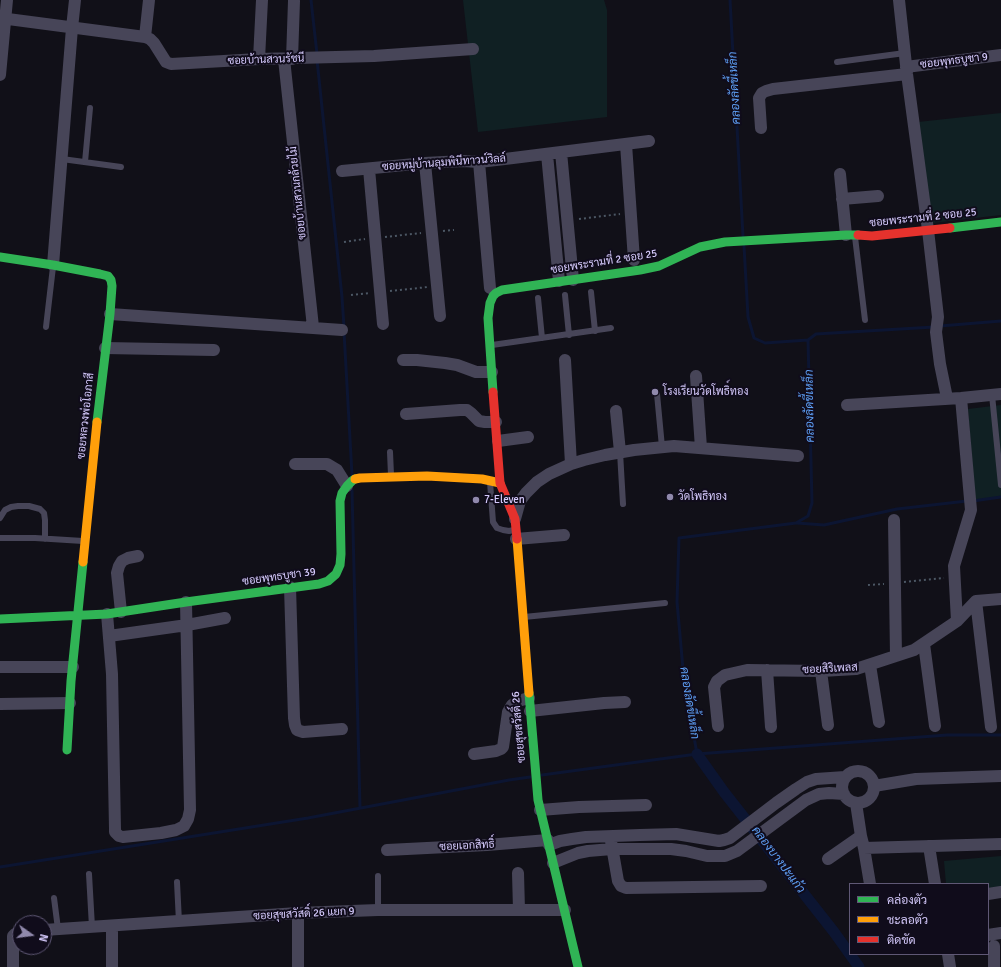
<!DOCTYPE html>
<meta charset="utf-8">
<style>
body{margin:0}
#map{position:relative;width:1001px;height:967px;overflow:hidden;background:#111018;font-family:Signika,Sarabun,sans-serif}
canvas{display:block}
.legend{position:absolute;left:849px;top:883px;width:140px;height:72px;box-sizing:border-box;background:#100c1b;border:1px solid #5f5875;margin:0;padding:5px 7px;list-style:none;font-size:12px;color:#d5cafc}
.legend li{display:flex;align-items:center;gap:8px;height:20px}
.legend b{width:20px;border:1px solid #5f5875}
.north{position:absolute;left:12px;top:915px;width:40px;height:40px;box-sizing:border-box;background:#100c1b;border:1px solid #5f5875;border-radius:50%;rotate:104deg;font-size:11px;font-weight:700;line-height:16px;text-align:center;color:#d5cafc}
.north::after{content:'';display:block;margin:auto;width:14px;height:18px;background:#9089ac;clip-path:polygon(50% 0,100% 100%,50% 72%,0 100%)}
</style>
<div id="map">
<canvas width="1001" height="967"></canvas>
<ul class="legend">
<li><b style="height:5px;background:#30b455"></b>คล่องตัว</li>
<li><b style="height:5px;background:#ff9f0a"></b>ชะลอตัว</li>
<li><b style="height:5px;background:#e5322d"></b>ติดขัด</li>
</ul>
<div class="north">N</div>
</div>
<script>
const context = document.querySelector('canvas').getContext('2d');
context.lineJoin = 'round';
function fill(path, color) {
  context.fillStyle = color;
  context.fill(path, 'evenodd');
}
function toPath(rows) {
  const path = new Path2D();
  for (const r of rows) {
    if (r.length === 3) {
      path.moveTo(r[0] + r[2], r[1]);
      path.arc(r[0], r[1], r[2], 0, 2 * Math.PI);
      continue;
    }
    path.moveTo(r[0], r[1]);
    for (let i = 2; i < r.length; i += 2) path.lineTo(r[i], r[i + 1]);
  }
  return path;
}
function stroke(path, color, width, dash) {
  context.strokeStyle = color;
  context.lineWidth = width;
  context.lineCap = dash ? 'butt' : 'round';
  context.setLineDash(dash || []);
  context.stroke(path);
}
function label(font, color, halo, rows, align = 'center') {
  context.font = font + ' Signika,Sarabun,sans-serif';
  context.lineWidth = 4;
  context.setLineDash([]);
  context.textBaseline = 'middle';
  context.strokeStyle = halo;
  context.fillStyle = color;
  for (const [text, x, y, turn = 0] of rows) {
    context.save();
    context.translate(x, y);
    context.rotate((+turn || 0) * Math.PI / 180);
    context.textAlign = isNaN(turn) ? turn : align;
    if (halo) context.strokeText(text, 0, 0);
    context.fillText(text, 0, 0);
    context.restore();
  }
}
fill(toPath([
 [463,0,604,0,607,10,607,117,478,132],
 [1001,113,1001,215,932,223,918,122],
 [1001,405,1001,498,975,501,968,409],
 [1001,856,1001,887,988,890,988,884,946,884,944,861]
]), '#102023');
stroke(toPath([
 [311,0,317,54],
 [730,0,743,236],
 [317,60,342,297,344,327],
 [940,326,1001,321],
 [344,332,352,475],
 [808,340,816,334,934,327],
 [352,490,360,808],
 [973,501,1001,497],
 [797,523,824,525,897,509,967,501],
 [697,754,684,680,677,602,679,538,796,523,808,516,812,503,808,340,765,343,754,338,748,317,744,246],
 [542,775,697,754,947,735,1001,735],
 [0,867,308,818,509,780,530,777]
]), '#0c1532', 3);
stroke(toPath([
 [697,754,724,792,834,932,859,967]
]), '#0c1532', 11);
stroke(toPath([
 [579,219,620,214],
 [443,231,454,230],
 [385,237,421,233],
 [344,242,365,239],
 [390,291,428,287],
 [351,295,370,293],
 [904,582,944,578],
 [868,585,884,584]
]), '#4c5764', 2, [2, 3]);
stroke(toPath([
 [837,62,905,53],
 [62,159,121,167],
 [85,162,90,108],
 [855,237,865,320],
 [591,292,595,331],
 [565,295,569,335],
 [538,298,542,338],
 [46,327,53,267],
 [492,345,611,328],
 [657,394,662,447],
 [992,395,1001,485],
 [390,452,391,475],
 [620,452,623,504],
 [490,482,493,522,497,528,503,530,509,531,514,530],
 [0,518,5,510,11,507,18,506,29,506,40,509,44,513,45,520,45,539],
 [0,538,35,538,83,541],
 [524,617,665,603],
 [89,874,92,927],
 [378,876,378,910],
 [177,882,179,922],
 [54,898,58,929]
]), '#474558', 6);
stroke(toPath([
 [899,0,907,74,928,230,938,317,936,332,940,364,947,398],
 [0,18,145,37,150,39,154,43,166,62,171,64,259,59,374,56,473,49],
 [145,37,149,0],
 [259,59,262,0],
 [284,59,313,327],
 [292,59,294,1],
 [906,67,1001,55],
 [0,75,7,0],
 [761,128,759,98,762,93,766,91,773,89,907,74],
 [626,144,634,260],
 [561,152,573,280],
 [547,154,559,281],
 [479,162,490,288],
 [425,163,440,316],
 [369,169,383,324],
 [342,171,425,163,463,161,479,162,513,158,649,141],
 [840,174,846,235],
 [842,199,878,196],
 [53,265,72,28,75,0],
 [110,314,342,330],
 [105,348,214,350],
 [403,360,417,360,445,363,457,365,476,372,492,372],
 [565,360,571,464],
 [696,376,701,448],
 [847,405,961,398,1001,394],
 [616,411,620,452],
 [406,414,460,410,467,410,471,413,479,421,485,422,496,422],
 [498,441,528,437],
 [295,464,327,464,337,470,347,486],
 [515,519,520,501,526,493,537,482,549,474,571,464,584,460,605,455,634,450,674,446,798,456],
 [894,520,896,656],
 [516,539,564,535],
 [290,587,294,718,295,725,297,730,303,732,342,729],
 [976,601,991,727],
 [121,612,117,573,119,566,122,561,128,558,138,556],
 [107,614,112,674,115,829,115,832,119,836,123,837,161,833,176,830,184,826,188,819,190,810,186,602],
 [957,621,954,566,971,510,961,398],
 [109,636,187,625,225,618],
 [924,644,935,726],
 [870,665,879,722],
 [0,667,73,667],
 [767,670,771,727],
 [821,671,828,725],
 [0,704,70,703],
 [530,711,604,703,625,702],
 [718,726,714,687,717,681,725,675,747,670,821,671,856,669,914,650,957,621,976,601,1001,599],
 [474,754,496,751,501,749,503,747,508,712,512,705,518,701,529,698],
 [858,787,16],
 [874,786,916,779,1001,776],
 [856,803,861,836,864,848,1001,844],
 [540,810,579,807,646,805],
 [611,841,618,881,621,886,626,888,761,886],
 [549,845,560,841,572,839,586,837,640,835,676,834,719,841,724,840,730,838,776,803,796,789,807,782,816,779,845,777],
 [929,846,935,884],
 [864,848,870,884],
 [387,850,487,845,548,840],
 [828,859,861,836],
 [553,863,578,853,588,851,612,849,671,849,686,851,707,856,725,856,737,851,806,800,819,794,829,793,844,794],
 [518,873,519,910],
 [988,894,1001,892],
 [298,913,298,967],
 [112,926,112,967],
 [44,930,298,913,378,910,565,910],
 [988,935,1001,933],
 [948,954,950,967],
 [13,967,13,936,15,934,20,932],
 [994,967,994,946]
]), '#474558', 12);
stroke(toPath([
 [950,228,1001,222],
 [0,257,53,265,100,274,108,276,111,280,112,286,110,314,97,422],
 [493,392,488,318,490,303,493,296,496,293,502,290,640,270,659,266,700,247,725,242,846,235,858,235],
 [0,619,107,614,186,602,319,584,328,581,336,574,340,565,341,554,340,501,342,493,347,486,353,480,355,479],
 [529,693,538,800,578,967],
 [67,750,71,681,83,562]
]), '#30b455', 9);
stroke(toPath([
 [355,479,360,478,427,476,482,479,500,483],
 [517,539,529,693],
 [83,562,97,422]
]), '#ff9f0a', 9);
stroke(toPath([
 [858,235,872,236,950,228],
 [493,392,500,483,515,519,517,539]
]), '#e5322d', 9);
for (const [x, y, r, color] of [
 [655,392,4,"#9089ac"],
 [670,497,4,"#9089ac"],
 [476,500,4,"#9089ac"]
]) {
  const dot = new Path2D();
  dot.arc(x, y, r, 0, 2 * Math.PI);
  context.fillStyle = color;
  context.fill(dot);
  stroke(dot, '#100c1b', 1.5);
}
label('11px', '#d5cafc', '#100c1b', [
 ["ซอยบ้านสวนรัชนี",266,60,-2],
 ["ซอยพุทธบูชา 9",954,61,-7],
 ["ซอยหมู่บ้านลุมพินีทาวน์วิลล์",444,163,-4],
 ["ซอยบ้านสวนกล้วยไม้",298,193,-96],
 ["ซอยพระรามที่ 2 ซอย 25",923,218,-6],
 ["ซอยพระรามที่ 2 ซอย 25",604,262,-9],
 ["ซอยหลวงพ่อโอภาสี",86,416,-84],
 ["ซอยพุทธบูชา 39",279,577,-8],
 ["ซอยสิริเพลส",830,669,-3],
 ["ซอยสุขสวัสดิ์ 26",519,727,-95],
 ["ซอยเอกสิทธิ์",467,846,-3],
 ["ซอยสุขสวัสดิ์ 26 แยก 9",304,914,-3]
]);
label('11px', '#d5cafc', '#100c1b', [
 ["โรงเรียนวัดโพธิ์ทอง",663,392],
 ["วัดโพธิทอง",678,497],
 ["7-Eleven",484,500]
], 'left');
label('italic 12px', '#5e9ff5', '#100c1b', [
 ["คลองลัดขี้เหล็ก",735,88,-93],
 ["คลองลัดขี้เหล็ก",810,406,-91],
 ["คลองลัดขี้เหล็ก",689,703,81],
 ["คลองบางปะแก้ว",778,860,53]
]);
</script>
